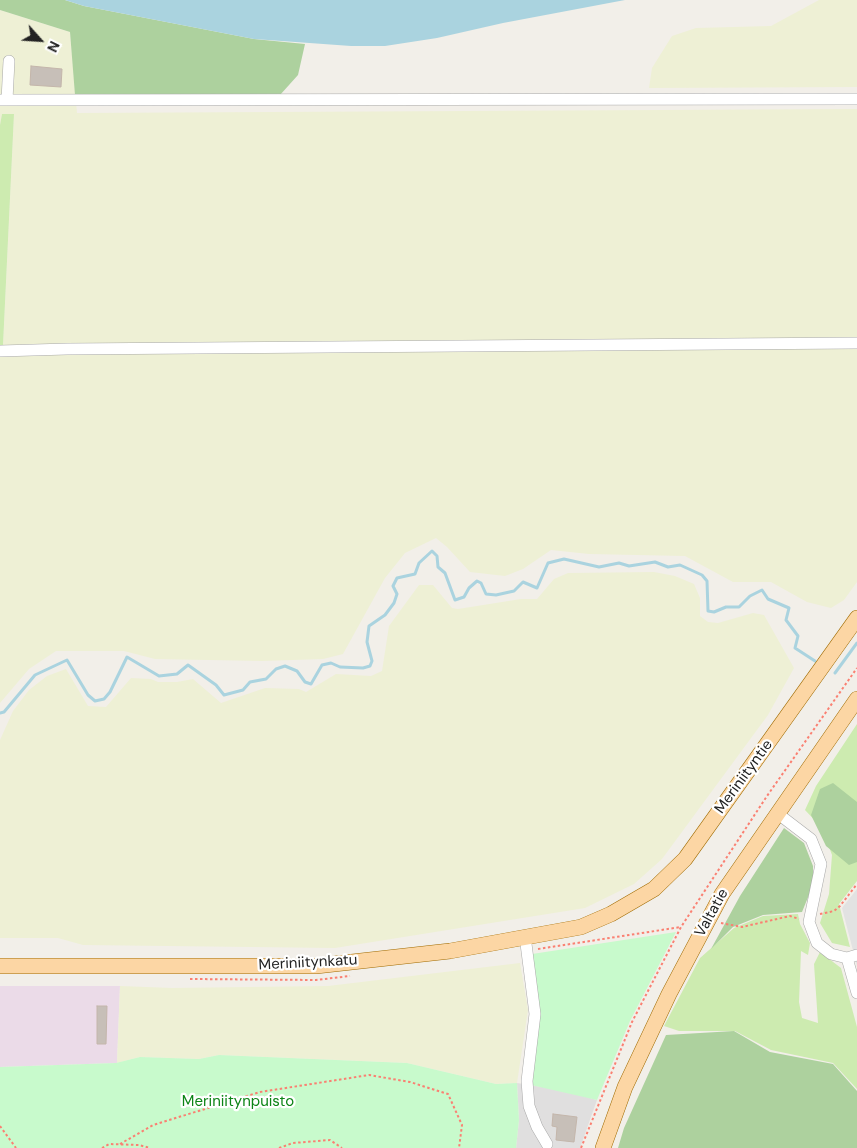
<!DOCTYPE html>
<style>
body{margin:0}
#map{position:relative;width:857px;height:1148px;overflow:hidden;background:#f2efe9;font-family:"DM Sans",sans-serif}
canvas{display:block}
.north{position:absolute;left:15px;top:15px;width:50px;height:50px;-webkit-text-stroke:4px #fff;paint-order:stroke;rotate:116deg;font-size:14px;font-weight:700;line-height:20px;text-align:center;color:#222}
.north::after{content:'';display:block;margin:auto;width:18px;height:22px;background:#222;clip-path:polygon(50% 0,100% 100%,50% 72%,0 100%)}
</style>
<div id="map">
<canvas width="857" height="1148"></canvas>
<div class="north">N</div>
</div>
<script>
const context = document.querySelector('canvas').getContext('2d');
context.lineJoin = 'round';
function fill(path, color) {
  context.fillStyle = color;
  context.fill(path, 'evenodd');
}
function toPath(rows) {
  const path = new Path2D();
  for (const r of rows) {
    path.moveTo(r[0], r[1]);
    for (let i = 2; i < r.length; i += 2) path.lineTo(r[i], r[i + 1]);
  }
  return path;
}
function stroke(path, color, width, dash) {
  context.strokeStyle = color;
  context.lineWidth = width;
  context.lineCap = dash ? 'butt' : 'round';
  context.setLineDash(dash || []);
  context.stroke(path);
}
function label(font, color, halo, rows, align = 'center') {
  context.font = font + ' "DM Sans",sans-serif';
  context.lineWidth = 4.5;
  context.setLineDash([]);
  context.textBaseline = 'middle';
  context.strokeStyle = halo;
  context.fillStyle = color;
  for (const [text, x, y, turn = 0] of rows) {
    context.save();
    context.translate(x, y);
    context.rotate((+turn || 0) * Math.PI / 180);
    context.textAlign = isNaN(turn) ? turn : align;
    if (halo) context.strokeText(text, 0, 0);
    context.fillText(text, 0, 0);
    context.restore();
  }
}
fill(toPath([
 [517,1083,562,1090,597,1100,580,1148,516,1148,519,1120]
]), '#e0dfdf');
fill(toPath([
 [0,986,120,986,117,1063,0,1067]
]), '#ebdbe8');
fill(toPath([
 [819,0,857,0,857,87,649,88,652,68,672,36,696,28,771,26],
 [0,10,70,32,77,113,857,109,857,340,3,345,14,114,2,114,0,125],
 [857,347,857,582,844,600,831,608,807,602,771,582,733,582,685,556,589,554,551,550,523,569,505,576,470,572,447,547,436,538,405,553,385,578,343,654,323,659,262,661,155,659,124,651,56,651,29,669,0,703,0,357,128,352],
 [654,572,675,576,694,584,700,598,700,616,708,622,718,623,753,613,764,615,794,668,768,715,662,859,634,884,585,908,335,948,83,945,58,938,0,938,0,740,13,711,29,690,47,676,66,669,88,706,106,707,131,678,151,679,158,682,177,682,193,679,221,703,265,688,299,689,306,692,336,674,371,676,382,671,389,626,419,585,433,585,452,608,458,609,521,599,537,599,554,579,568,573],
 [520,963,528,1010,517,1083,496,1084,407,1063,219,1055,199,1059,140,1057,117,1063,120,986,172,988,328,986]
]), '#eef0d5');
fill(toPath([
 [2,114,14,114,3,345,0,345,0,125],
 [857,724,857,881,839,904,850,947,832,943,820,923,829,894,832,855,822,828,805,810,816,786],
 [798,914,800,924,810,943,808,955,801,951,799,1002,802,1018,818,1023,814,964,820,952,841,968,857,1027,857,1089,833,1063,771,1050,735,1031,679,1031,664,1026,700,958,734,928,763,916]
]), '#cdebb0');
fill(toPath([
 [0,0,65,0,84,6,254,39,305,44,298,75,280,95,75,95,70,32,0,10],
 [833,783,857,802,857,862,849,865,826,846,811,815,820,789],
 [784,828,804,843,813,866,813,885,802,912,763,915,733,927,711,949,740,896],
 [734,1031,770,1052,833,1064,857,1091,857,1148,618,1148,624,1128,666,1035]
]), '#add19e');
fill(toPath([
 [676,932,630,1021,597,1100,531,1085,532,954],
 [219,1055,407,1063,496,1084,517,1083,519,1120,516,1148,0,1148,0,1067,116,1063,140,1057,199,1059]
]), '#c8facc');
fill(toPath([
 [857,889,857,966,842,908]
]), '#e2e2e2');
fill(toPath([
 [65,0,625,0,503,23,437,38,385,46,351,46,254,39,84,6]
]), '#aad3df');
stroke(toPath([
 [835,673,857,643],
 [0,713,4,712,35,675,67,660,88,695,95,701,104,699,110,692,127,657,159,676,177,674,188,665,216,685,224,695,243,690,250,682,266,679,276,669,285,666,297,671,305,682,311,684,322,665,331,663,340,667,363,668,370,666,372,661,367,642,369,626,385,615,394,603,397,594,393,586,397,578,415,574,419,563,432,551,437,556,438,567,445,573,455,600,464,597,469,588,477,581,481,583,486,594,496,595,514,591,523,582,537,588,548,563,564,559,599,567,619,563,629,566,655,562,668,567,680,565,702,575,707,581,708,611,714,612,726,607,739,607,750,596,762,590,768,599,789,608,786,620,798,636,795,648,815,661]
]), '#aad3df', 3);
const building = toPath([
 [31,66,62,69,61,87,30,85,31,66],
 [97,1006,107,1006,106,1044,97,1044,97,1006],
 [553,1114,577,1117,574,1142,556,1140,557,1127,552,1126,553,1114]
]);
fill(building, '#c7bfb8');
stroke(building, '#c4b6ab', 1);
const minor = toPath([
 [0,100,857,99],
 [7,100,9,61],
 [0,351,67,349,857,343],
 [777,813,811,839,821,864,809,922,817,943,831,954,847,958,857,955],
 [525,936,535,1014,527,1081,529,1106,537,1127,547,1144],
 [847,958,857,993]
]);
const major = toPath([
 [0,966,316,966,450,951,581,927,611,914,654,889,685,859,857,618],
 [603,1148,625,1087,669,994,722,894,857,699]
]);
stroke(minor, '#a9a9a9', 12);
stroke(major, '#a06b00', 16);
stroke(toPath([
 [820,914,834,911,840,906,857,884],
 [721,923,742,927,790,916,799,919],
 [538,949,681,927],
 [190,979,316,980,350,976],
 [0,1126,16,1148],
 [120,1144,153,1125,260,1092,369,1075,410,1082,448,1094,462,1125,459,1148],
 [102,1148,109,1144,139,1145,150,1148],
 [279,1148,293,1143,330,1140,342,1148],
 [581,1148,632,1022,681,927,767,796,857,668]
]), '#fa8072', 2, [2.5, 2.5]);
stroke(minor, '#fff', 11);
stroke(major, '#fcd6a4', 15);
label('15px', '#222', '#fff', [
 ["Meriniityntie",744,777,-54],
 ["Valtatie",712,913,-61],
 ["Meriniitynkatu",308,963,-3]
]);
label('15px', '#0c8416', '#fff', [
 ["Meriniitynpuisto",238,1102]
]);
</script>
